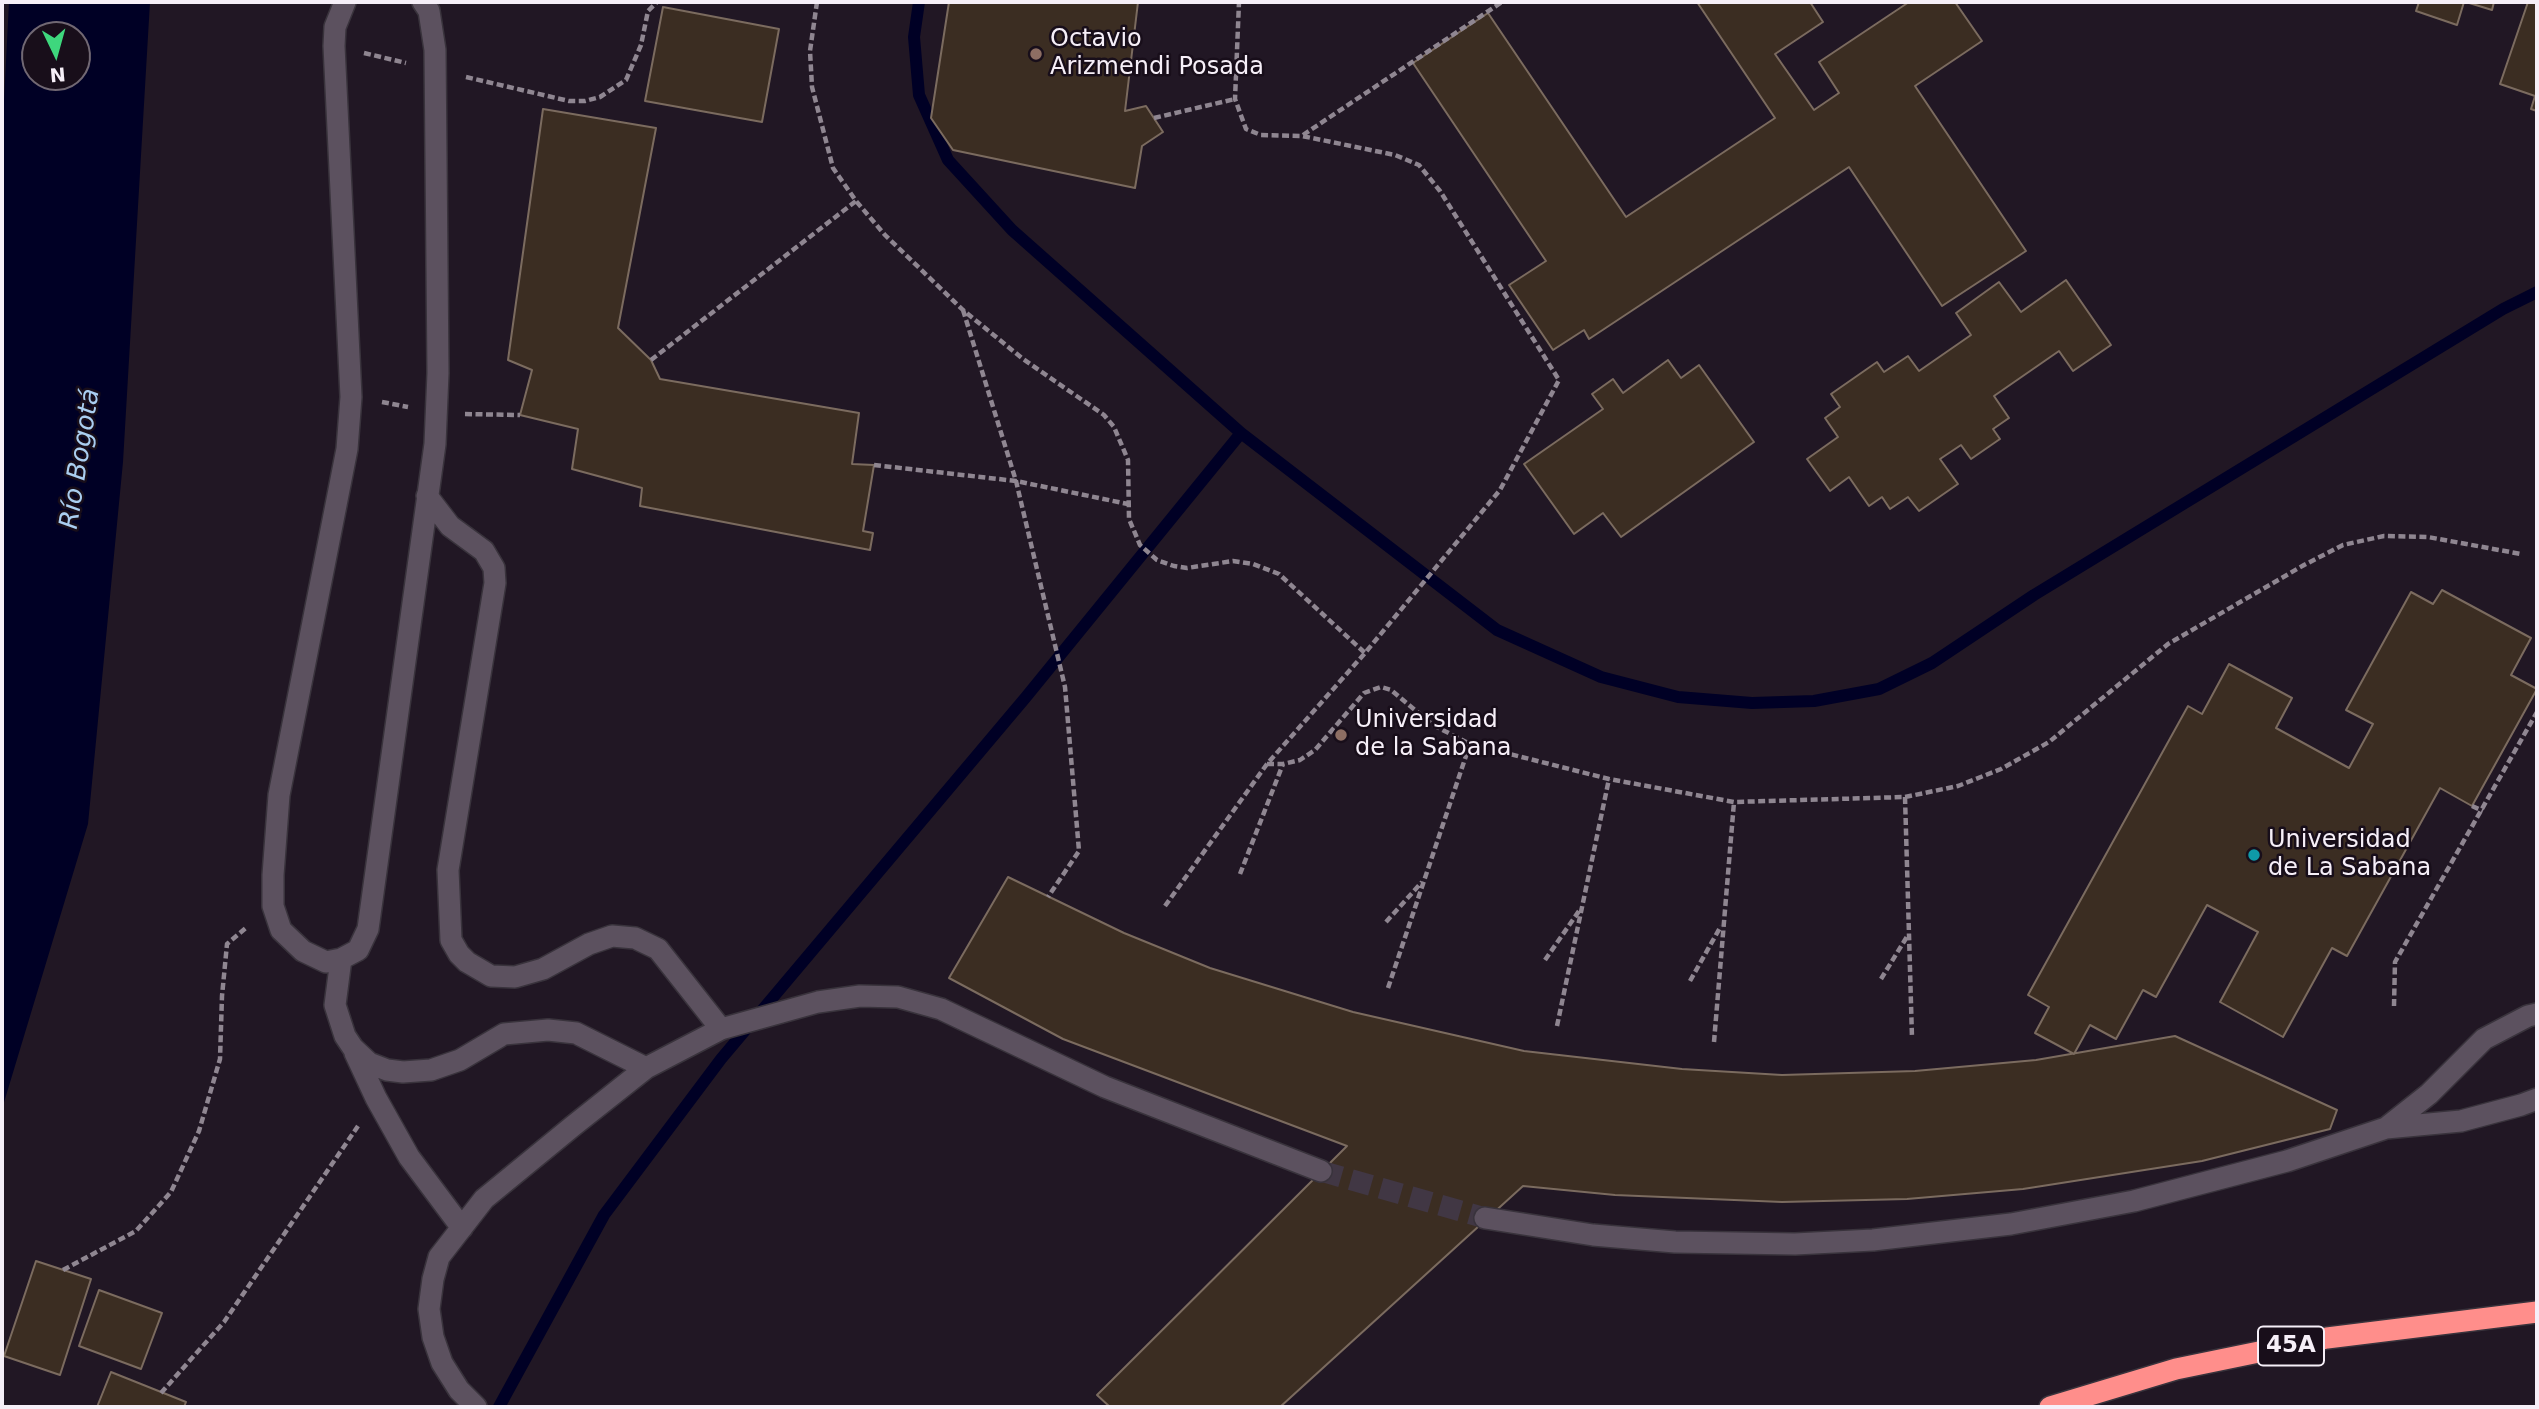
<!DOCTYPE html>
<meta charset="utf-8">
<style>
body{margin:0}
#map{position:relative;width:2539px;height:1409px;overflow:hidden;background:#211724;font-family:"DejaVu Sans",sans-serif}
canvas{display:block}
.frame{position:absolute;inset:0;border:4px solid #f6eff8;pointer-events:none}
.north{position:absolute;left:21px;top:21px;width:70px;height:70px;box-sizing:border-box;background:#180e1a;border:2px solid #716873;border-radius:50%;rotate:175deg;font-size:19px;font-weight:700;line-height:28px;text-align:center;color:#f6eff8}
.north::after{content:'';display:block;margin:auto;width:24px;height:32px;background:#3ed77d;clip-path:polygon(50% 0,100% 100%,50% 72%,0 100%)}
</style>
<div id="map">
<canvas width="2539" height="1409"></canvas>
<div class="frame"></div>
<div class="north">N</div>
</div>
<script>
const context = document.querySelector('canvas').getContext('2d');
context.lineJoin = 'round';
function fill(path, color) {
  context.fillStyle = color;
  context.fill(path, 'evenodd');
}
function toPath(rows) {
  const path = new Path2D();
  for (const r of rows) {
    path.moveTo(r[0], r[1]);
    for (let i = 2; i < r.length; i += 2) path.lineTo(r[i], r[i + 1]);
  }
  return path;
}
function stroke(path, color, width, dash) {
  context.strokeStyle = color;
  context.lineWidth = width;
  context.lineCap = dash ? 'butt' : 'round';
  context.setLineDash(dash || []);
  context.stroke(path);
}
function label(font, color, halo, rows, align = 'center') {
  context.font = font + ' "DejaVu Sans",sans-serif';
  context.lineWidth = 5;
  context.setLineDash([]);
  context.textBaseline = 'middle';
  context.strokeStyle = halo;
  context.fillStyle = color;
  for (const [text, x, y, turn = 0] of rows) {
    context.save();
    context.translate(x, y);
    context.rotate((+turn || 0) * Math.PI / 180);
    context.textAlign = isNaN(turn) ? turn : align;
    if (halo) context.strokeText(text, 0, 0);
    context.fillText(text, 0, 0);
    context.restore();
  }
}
fill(toPath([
 [9,2,150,2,123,462,88,824,2,1109,2,140],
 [35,35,77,35,77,77,35,77]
]), '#000025');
stroke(toPath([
 [919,2,914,37,919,95,948,160,1012,230,1241,433,1497,630,1601,677,1678,697,1752,703,1814,701,1879,689,1932,663,2034,595,2503,309,2537,292],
 [499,1407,604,1215,721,1059,1026,697,1241,433]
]), '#000025', 12);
const building = toPath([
 [949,2,1138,2,1125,111,1146,106,1163,132,1142,146,1135,188,953,150,931,118,949,2],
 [1697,2,1810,2,1823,22,1775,54,1814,110,1839,93,1819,62,1909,2,1955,2,1982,41,1915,86,2026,251,1942,306,1849,167,1589,339,1584,330,1553,350,1509,285,1546,261,1413,63,1488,13,1626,217,1775,118,1697,2],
 [2419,2,2464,2,2457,25,2416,11,2419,2],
 [2466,2,2494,2,2492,10,2466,2],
 [2528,2,2537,2,2537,111,2531,109,2535,96,2500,84,2528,2],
 [663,7,779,29,762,122,645,101,663,7],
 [543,109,656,128,618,328,651,360,660,379,859,413,852,464,874,465,863,531,873,533,870,550,640,506,642,488,572,469,578,429,520,415,532,370,508,360,543,109],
 [2066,280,2111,345,2073,371,2059,351,1994,396,2009,418,1993,429,2000,439,1971,459,1961,445,1940,459,1958,484,1919,511,1908,497,1890,509,1882,497,1869,506,1849,477,1830,491,1807,459,1838,437,1825,418,1840,407,1831,394,1877,362,1884,372,1908,356,1919,371,1971,335,1956,313,1999,282,2021,312,2066,280],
 [1668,360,1681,378,1699,365,1754,442,1621,537,1603,513,1574,534,1524,464,1603,409,1592,394,1613,379,1623,393,1668,360],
 [2442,590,2531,638,2511,675,2537,689,2472,806,2440,788,2347,956,2332,948,2283,1037,2220,1002,2258,932,2207,905,2156,997,2143,990,2116,1039,2090,1025,2074,1054,2035,1033,2049,1007,2028,995,2188,706,2202,714,2229,664,2292,698,2276,728,2349,768,2373,724,2346,710,2411,592,2433,604,2442,590],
 [1008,877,1124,933,1210,968,1353,1012,1524,1051,1682,1069,1782,1075,1915,1071,2036,1060,2175,1036,2337,1110,2330,1129,2202,1161,2023,1189,1907,1199,1782,1202,1615,1195,1523,1186,1280,1407,1110,1407,1097,1395,1347,1146,1063,1039,949,978,1008,877],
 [36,1261,91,1279,60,1375,4,1356,36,1261],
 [99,1290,162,1313,141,1369,79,1346,99,1290],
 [111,1372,186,1402,184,1407,97,1407,111,1372]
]);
fill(building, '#3b2d22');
stroke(building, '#7b6b5f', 2);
stroke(toPath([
 [1321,1171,1485,1218]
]), '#413744', 21, [21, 10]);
const minor = toPath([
 [345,2,335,27,334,46,351,397,347,449,279,795,273,875,273,906,281,930,303,951,326,962,341,959,358,950,368,929,435,444,438,373,435,50,429,11,423,2],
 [427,496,450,526,484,551,494,568,495,583,448,870,451,940,459,954,467,962,491,976,515,977,543,969,589,944,612,936,635,938,658,949,721,1029],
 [341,959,335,1005,345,1036,353,1048,369,1063,387,1070,403,1072,431,1070,460,1060,504,1034,548,1030,576,1033,646,1068],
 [355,1053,376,1098,409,1157,462,1228],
 [2386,1128,2429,1094,2484,1039,2528,1016,2537,1014],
 [1485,1218,1593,1235,1675,1242,1795,1244,1873,1240,2011,1224,2134,1201,2287,1161,2386,1128,2461,1121,2521,1105,2537,1099],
 [476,1407,459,1390,442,1363,433,1337,429,1309,433,1279,439,1257,484,1199,573,1126,646,1068,721,1029,818,1002,860,996,898,997,941,1009,1105,1087,1321,1171]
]);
const highway = toPath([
 [2050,1407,2176,1369,2327,1338,2537,1312]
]);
stroke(minor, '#39333c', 24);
stroke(highway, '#39333c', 24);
stroke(toPath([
 [817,2,810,51,812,87,833,168,856,201,885,235,963,310,1023,359,1104,415,1114,427,1128,460,1129,519,1140,545,1157,560,1174,566,1187,568,1233,561,1253,564,1279,574,1365,653],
 [364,53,406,63],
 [466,77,569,101,585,101,600,97,626,80,641,45,648,11,657,2],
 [1154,118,1235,99],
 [1303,135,1502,2],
 [963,310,1016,481,1065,687,1079,851,1048,897],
 [651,360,856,201],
 [382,402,408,407],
 [465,414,520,415],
 [874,465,1016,481,1128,504],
 [1267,764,1283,764,1300,760,1315,750,1364,693,1381,687,1391,690,1433,725,1470,744,1609,779,1734,802,1905,797,1958,786,2001,769,2049,742,2168,644,2304,565,2343,545,2384,536,2428,537,2521,554],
 [1905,797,1912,1038],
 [2472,806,2483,811],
 [1240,874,1283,764],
 [1165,906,1267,764,1365,653,1500,490,1559,380,1440,191,1419,165,1395,155,1302,136,1261,135,1246,129,1235,99,1239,2],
 [1386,922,1422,882],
 [1545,960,1579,911],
 [1881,979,1908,935],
 [1690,981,1721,926],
 [1388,988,1470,744],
 [2394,1006,2395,962,2537,712],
 [1557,1026,1609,779],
 [1714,1042,1734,802],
 [63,1270,136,1231,171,1192,199,1131,220,1059,222,996,227,944,247,927],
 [161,1393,224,1322,358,1126]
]), '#8f8691', 4.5, [7, 3.5]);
stroke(minor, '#5c515f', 21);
stroke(highway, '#ff8e8b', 21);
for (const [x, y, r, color] of [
 [1036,54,7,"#8d6e63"],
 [1341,735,7,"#8d6e63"],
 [2254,855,7,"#0f9aa8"]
]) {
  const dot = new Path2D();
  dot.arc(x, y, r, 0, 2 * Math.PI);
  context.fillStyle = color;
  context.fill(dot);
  stroke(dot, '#180e1a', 2.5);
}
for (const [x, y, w] of [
 [2291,1346,66]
]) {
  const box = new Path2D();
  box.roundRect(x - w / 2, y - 19.5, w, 39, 5);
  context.fillStyle = '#180e1a';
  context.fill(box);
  stroke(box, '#f6eff8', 2);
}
label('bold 23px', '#f6eff8', null, [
 ["45A",2291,1346]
]);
label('24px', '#f6eff8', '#180e1a', [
 ["Octavio",1050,40],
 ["Arizmendi Posada",1050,68],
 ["Universidad",1355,721],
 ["de la Sabana",1355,749],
 ["Universidad",2268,841],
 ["de La Sabana",2268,869]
], 'left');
label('italic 26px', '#aacef0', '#180e1a', [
 ["Río Bogotá",81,459,-81]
]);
</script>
